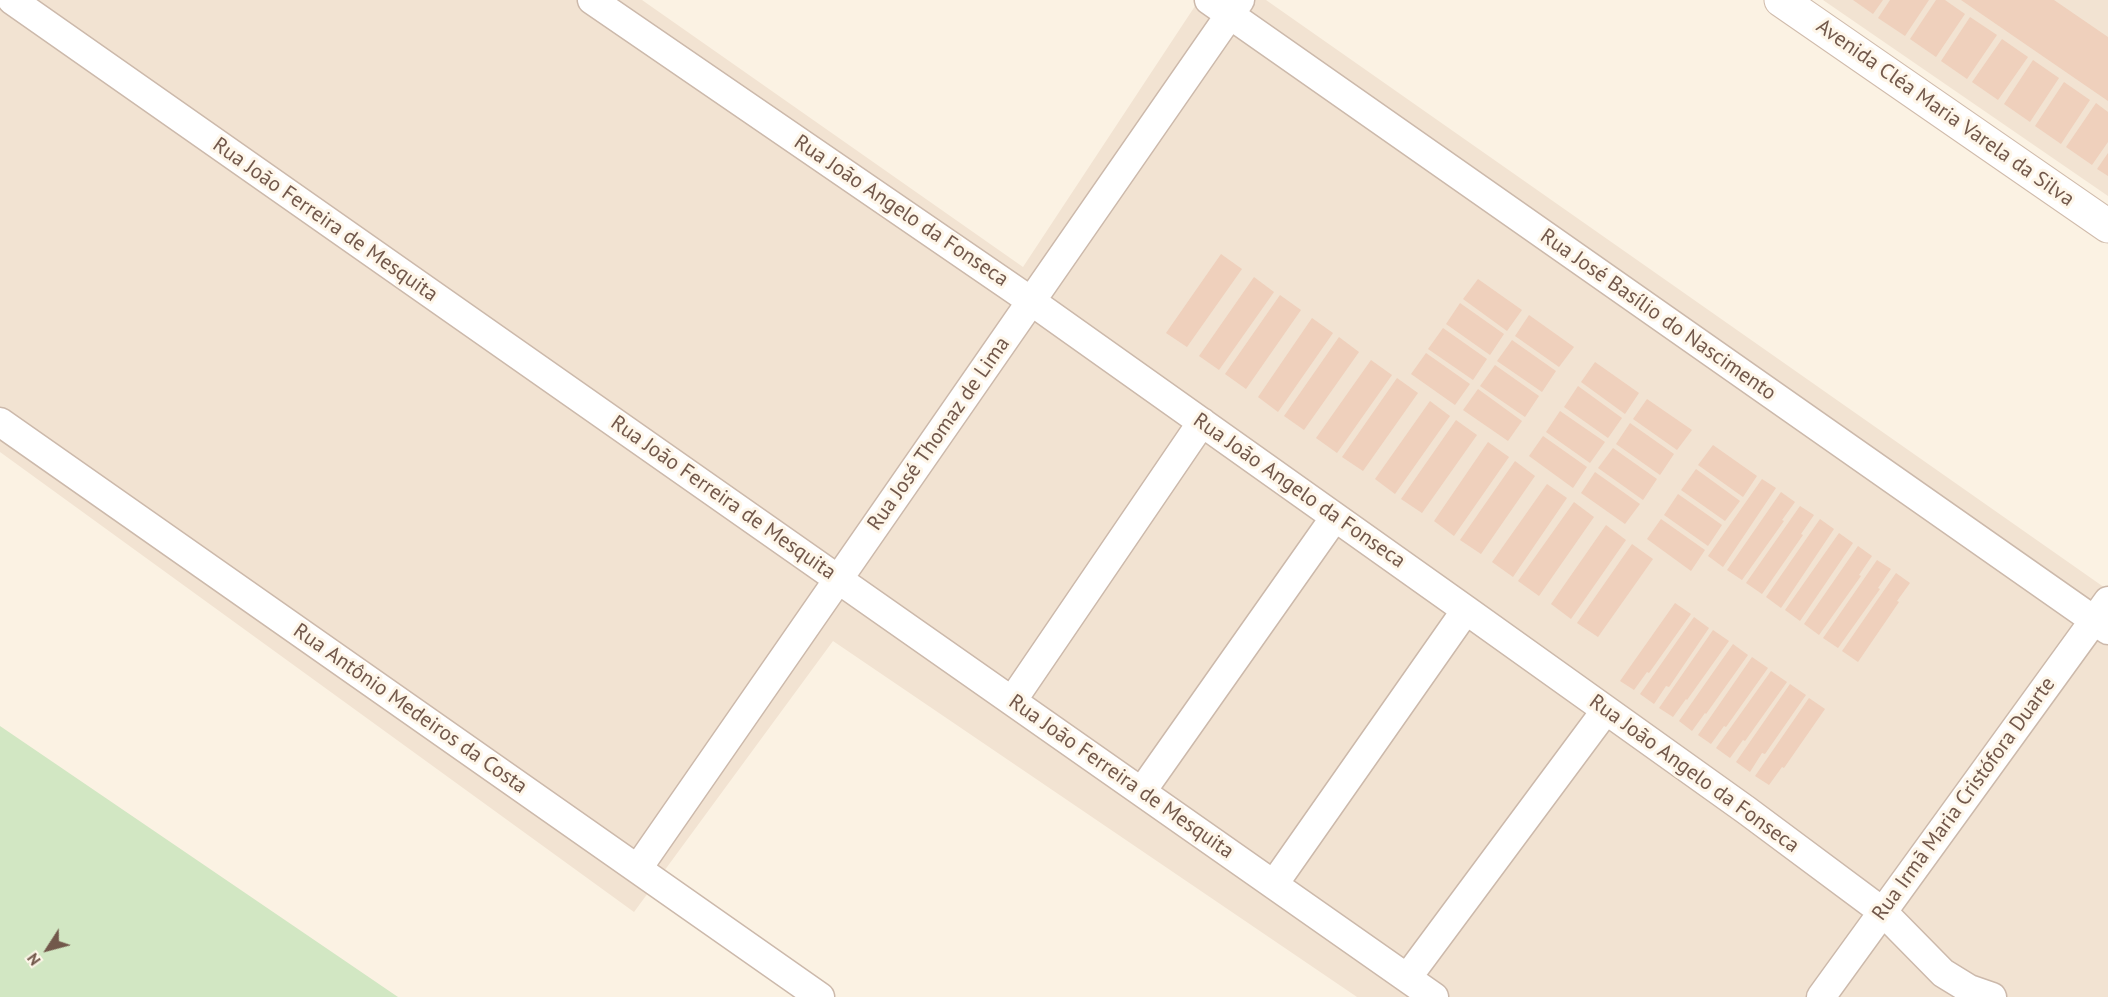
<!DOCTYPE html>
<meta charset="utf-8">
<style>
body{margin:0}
#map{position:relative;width:2108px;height:997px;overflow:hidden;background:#fbf2e3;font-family:"PT Sans",sans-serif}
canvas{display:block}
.north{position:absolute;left:18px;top:919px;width:60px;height:60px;-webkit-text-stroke:4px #fef6e9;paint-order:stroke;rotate:234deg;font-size:16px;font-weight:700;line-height:24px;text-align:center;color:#72584b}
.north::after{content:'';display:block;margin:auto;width:21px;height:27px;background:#72584b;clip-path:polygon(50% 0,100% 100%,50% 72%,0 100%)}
</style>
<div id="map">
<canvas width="2108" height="997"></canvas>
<div class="north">N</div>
</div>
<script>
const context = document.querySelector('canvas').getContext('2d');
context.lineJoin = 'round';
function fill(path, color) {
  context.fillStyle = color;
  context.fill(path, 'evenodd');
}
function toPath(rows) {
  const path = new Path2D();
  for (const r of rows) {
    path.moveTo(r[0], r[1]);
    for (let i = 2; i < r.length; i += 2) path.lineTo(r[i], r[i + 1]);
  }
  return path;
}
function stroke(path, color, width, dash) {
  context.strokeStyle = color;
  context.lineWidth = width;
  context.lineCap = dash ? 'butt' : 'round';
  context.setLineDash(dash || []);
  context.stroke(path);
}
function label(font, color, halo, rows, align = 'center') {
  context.font = font + ' "PT Sans",sans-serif';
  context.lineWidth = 6;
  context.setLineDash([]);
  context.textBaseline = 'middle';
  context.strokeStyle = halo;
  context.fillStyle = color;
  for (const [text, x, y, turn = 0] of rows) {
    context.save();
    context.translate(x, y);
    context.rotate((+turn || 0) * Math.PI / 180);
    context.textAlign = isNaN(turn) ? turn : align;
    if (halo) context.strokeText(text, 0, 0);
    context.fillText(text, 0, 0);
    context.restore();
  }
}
fill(toPath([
 [0,0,642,0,1023,267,1199,0,1266,0,2108,590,2108,997,1357,997,833,641,634,912,0,452],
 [1823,0,2108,0,2108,196]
]), '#f2e3d2');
fill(toPath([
 [0,726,398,997,0,997]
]), '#d2e7c3');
fill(toPath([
 [1853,0,1883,0,1873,14],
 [1890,0,1929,0,1905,36,1878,18],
 [1936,0,1945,0,1965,14,1936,57,1910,39],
 [1961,0,2054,0,2108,37,2108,101],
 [1970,17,1997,35,1967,79,1941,61],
 [2002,39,2028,57,1998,100,1972,82],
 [2033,60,2059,78,2030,122,2004,104],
 [2064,82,2090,100,2061,144,2035,126],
 [2096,103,2108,112,2108,142,2092,165,2066,147],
 [2108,153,2108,176,2097,169],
 [1221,254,1242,269,1187,347,1166,333],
 [1254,277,1274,292,1219,370,1199,356],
 [1478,279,1522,310,1507,331,1463,299],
 [1280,295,1301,310,1246,389,1225,374],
 [1460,303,1504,334,1490,355,1446,324],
 [1529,315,1574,347,1559,367,1515,336],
 [1312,318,1333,333,1278,412,1258,397],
 [1443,328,1487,359,1473,380,1428,349],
 [1339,337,1359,352,1304,430,1284,416],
 [1512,340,1556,371,1542,392,1497,361],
 [1426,353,1470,384,1455,405,1411,374],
 [1371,360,1392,375,1337,453,1316,438],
 [1595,362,1639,393,1625,414,1581,382],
 [1495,365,1539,396,1525,417,1480,386],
 [1397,378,1418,393,1363,471,1342,457],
 [1578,386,1622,418,1608,438,1564,407],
 [1478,389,1522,421,1508,441,1463,410],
 [1647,399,1692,430,1677,450,1633,419],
 [1430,401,1450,416,1395,494,1375,479],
 [1560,411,1605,442,1590,463,1546,432],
 [1456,420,1477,435,1422,513,1401,499],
 [1630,423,1674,454,1660,475,1616,444],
 [1543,436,1587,467,1573,488,1529,456],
 [1488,442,1509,457,1454,536,1434,521],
 [1713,445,1757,476,1743,497,1698,465],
 [1613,448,1657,479,1643,500,1598,468],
 [1515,461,1535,476,1481,554,1460,540],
 [1696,469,1740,501,1725,521,1681,490],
 [1595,472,1640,504,1625,524,1581,493],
 [1762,479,1776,488,1723,567,1708,556],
 [1547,484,1567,498,1513,577,1492,562],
 [1781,492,1795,502,1782,520,1784,521,1742,580,1727,570],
 [1678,494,1722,525,1708,546,1664,515],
 [1574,502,1594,517,1539,596,1518,581],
 [1800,506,1814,515,1801,534,1803,535,1762,594,1746,583],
 [1661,519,1705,550,1691,571,1647,539],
 [1820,519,1834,529,1781,608,1766,597],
 [1606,525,1626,540,1571,619,1551,604],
 [1839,533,1853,543,1800,621,1785,610],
 [1632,544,1653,559,1598,637,1577,623],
 [1858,546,1872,556,1859,575,1861,576,1819,635,1804,624],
 [1877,560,1891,569,1878,588,1880,589,1838,648,1823,638],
 [1896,573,1910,583,1897,601,1899,602,1858,662,1842,651],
 [1675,603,1691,614,1649,673,1647,672,1634,690,1620,681],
 [1694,617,1709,628,1669,687,1666,686,1654,704,1640,694],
 [1713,630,1729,641,1687,700,1686,699,1673,717,1659,708],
 [1733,644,1748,655,1706,714,1705,713,1692,731,1679,721],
 [1752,657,1768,668,1726,727,1724,726,1711,744,1698,735],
 [1771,671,1787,682,1745,741,1743,740,1730,758,1716,748],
 [1790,684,1806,695,1765,754,1762,753,1750,772,1736,762],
 [1809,698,1825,709,1784,768,1782,767,1769,785,1755,776]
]), '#efd0bc');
const street = toPath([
 [12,0,1434,997],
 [592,0,1031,301,1466,610,1746,810,1883,912,1943,973,1969,989,1992,997],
 [1209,0,2108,630],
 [0,422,820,997],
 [1012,701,1202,422],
 [1142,791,1335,517],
 [638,868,1240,0],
 [1274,884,1466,610],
 [1407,978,1606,710],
 [1821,997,2108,601]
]);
const secondary = toPath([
 [1781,0,2108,226]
]);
stroke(street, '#ccb9ab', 31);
stroke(secondary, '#d0bbab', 35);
stroke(street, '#fff', 28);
stroke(secondary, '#fff', 33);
label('21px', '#72584b', '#fef6e9', [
 ["Avenida Cléa Maria Varela da Silva",1945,113,35],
 ["Rua João Angelo da Fonseca",901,211,34],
 ["Rua João Ferreira de Mesquita",325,220,35],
 ["Rua José Basílio do Nascimento",1658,315,35],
 ["Rua José Thomaz de Lima",939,434,-55],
 ["Rua João Angelo da Fonseca",1299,491,35],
 ["Rua João Ferreira de Mesquita",723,498,35],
 ["Rua Antônio Medeiros da Costa",410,709,35],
 ["Rua João Angelo da Fonseca",1694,774,36],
 ["Rua João Ferreira de Mesquita",1121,777,35],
 ["Rua Irmã Maria Cristófora Duarte",1964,799,-54]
]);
</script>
